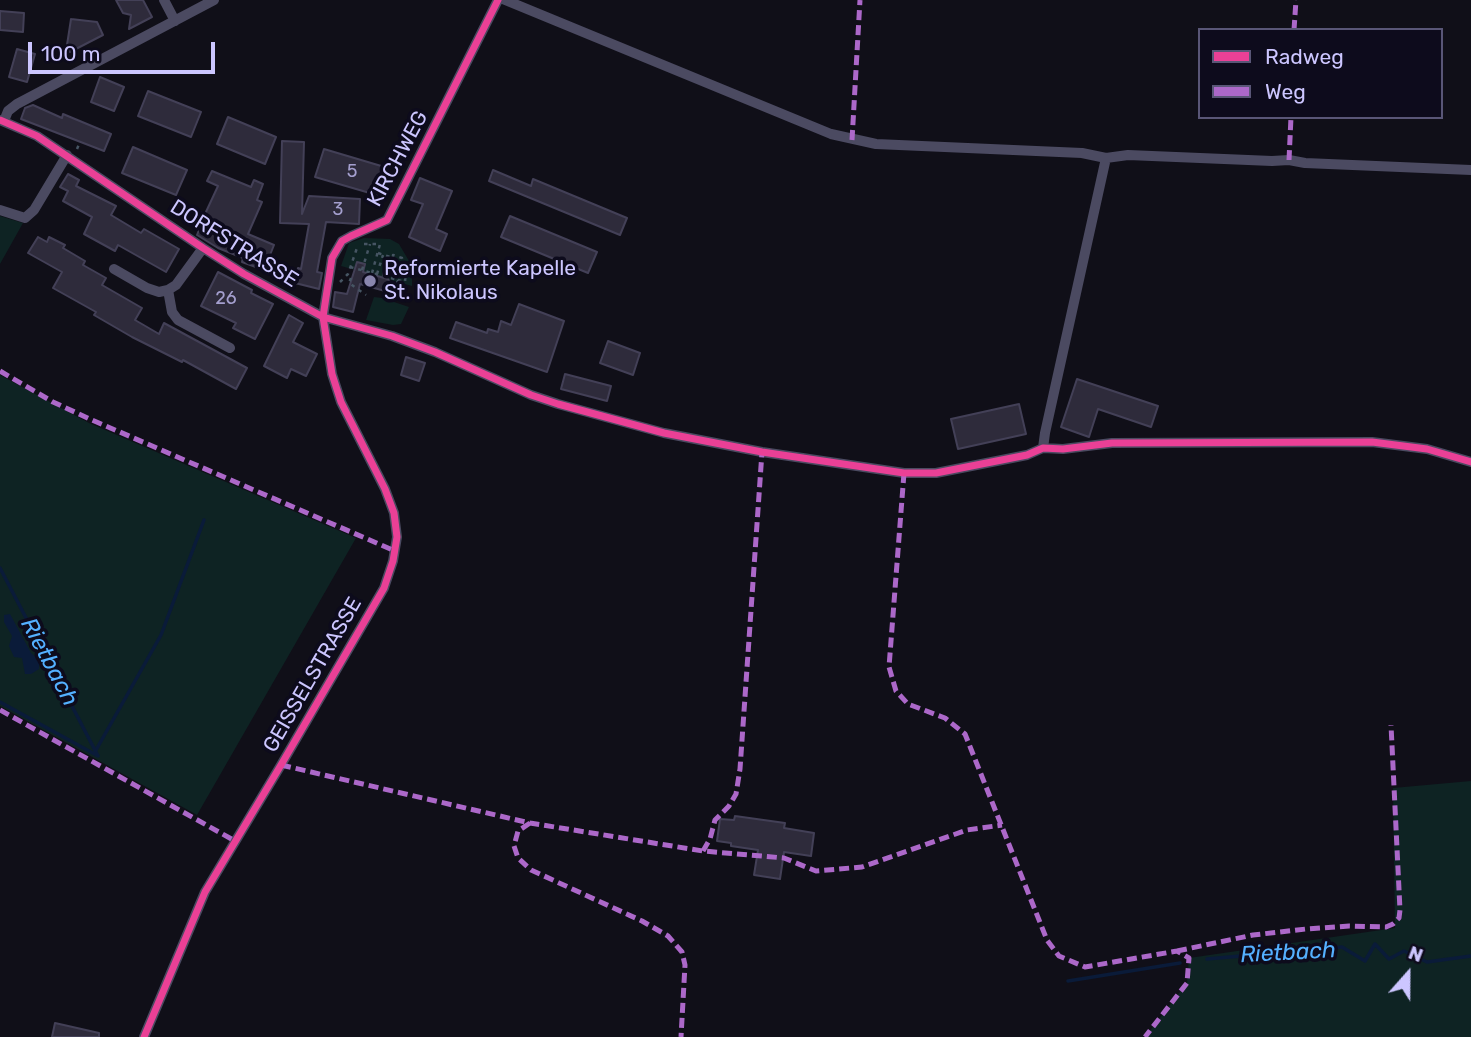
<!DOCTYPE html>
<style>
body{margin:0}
#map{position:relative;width:1471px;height:1037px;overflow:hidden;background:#100f18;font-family:Rubik,sans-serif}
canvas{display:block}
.legend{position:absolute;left:1198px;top:28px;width:245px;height:91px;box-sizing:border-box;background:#0d0b1c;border:2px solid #595677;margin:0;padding:9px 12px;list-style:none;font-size:21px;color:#ccc6ff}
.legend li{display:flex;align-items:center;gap:14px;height:35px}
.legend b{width:35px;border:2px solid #595677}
.north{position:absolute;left:1373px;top:939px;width:70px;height:70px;-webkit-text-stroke:5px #0d0b1c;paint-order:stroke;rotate:21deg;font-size:19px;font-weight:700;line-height:28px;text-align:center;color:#ccc6ff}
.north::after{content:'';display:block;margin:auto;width:24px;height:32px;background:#ccc6ff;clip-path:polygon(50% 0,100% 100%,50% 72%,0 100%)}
.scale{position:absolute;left:28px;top:42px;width:187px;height:32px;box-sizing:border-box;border:4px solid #ccc6ff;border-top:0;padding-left:9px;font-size:21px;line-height:24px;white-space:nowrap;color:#ccc6ff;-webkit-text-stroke:5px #0d0b1c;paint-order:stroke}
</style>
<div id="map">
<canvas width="1471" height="1037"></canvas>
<ul class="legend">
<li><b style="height:9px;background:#ea4096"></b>Radweg</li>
<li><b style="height:9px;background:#ac68c9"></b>Weg</li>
</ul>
<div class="north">N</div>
<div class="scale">100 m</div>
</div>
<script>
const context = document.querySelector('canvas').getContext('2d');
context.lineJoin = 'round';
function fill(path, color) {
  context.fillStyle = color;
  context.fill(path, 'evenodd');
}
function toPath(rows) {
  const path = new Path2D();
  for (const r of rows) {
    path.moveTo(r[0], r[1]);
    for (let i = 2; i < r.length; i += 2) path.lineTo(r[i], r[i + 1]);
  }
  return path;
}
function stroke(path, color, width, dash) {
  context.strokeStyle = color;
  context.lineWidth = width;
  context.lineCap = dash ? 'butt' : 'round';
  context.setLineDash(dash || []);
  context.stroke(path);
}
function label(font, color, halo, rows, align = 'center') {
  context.font = font + ' Rubik,sans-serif';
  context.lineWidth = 7;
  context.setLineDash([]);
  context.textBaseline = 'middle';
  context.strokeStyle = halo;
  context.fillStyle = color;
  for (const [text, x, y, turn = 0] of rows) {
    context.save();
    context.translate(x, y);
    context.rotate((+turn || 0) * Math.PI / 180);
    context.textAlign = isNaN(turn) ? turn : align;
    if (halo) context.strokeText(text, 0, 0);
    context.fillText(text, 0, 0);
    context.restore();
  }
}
fill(toPath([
 [0,216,23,223,0,264],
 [364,238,390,239,399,244,412,266,412,286,341,266,349,243],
 [374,297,382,298,409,307,401,324,393,325,366,320],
 [0,375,89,423,356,538,197,815,0,706],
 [1471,781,1471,1037,1145,1037,1187,983,1189,958,1395,928,1393,788]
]), '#0e2323');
fill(toPath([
 [10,614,31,653,39,660,39,669,31,674,25,674,22,658,14,657,9,646,12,636,4,622,4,615]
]), '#0a1b39');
stroke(toPath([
 [0,568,98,756],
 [0,702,98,756],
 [96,750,161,635,204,520],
 [1207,959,1342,947,1365,961,1375,944,1389,959,1404,951,1427,962,1471,956],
 [1068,981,1180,963]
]), '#0a1b39', 3.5);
const building = toPath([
 [116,0,143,0,152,17,129,29,131,15,123,13,116,0],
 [0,11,24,13,23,32,0,30,0,11],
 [71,19,97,22,103,35,70,52,67,45,71,19],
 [17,49,35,54,27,82,9,77,17,49],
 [100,77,124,87,114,111,91,102,100,77],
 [148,91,201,112,191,137,138,116,148,91],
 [33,105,62,118,63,114,111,134,104,151,21,119,25,108,33,105],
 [228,117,276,137,265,164,217,144,228,117],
 [282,141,304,142,302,214,309,196,360,199,359,224,326,222,317,272,322,273,319,289,291,282,294,272,297,272,298,268,301,269,309,224,280,223,282,141],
 [133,147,187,170,176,195,122,173,133,147],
 [324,149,388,168,380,196,315,177,324,149],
 [493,170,531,186,533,179,627,218,620,235,489,181,493,170],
 [212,171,251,187,254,180,263,184,257,200,262,202,248,234,274,245,264,270,242,262,243,258,218,248,197,235,201,225,192,222,197,211,205,214,218,186,207,181,212,171],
 [68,174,79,180,76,186,116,206,111,215,141,233,144,229,179,249,166,272,118,245,115,251,84,234,92,217,63,201,68,191,60,187,68,174],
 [420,178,452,191,436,229,447,234,440,251,409,237,423,204,411,200,420,178],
 [510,216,597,252,588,273,501,237,510,216],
 [38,237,47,242,49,237,65,245,63,248,85,261,83,265,106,278,102,285,142,308,135,320,159,334,164,323,247,368,236,389,183,360,182,362,132,337,94,315,96,312,53,288,62,272,28,253,38,237],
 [357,262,365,264,363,272,388,279,391,284,389,289,385,291,360,284,353,312,333,307,335,292,347,294,357,262],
 [218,272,252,290,251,293,273,304,255,339,233,328,236,323,201,306,218,272],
 [519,304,564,321,547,372,450,338,456,322,487,333,488,329,498,332,501,321,511,325,519,304],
 [289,315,303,323,293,342,317,354,306,376,291,369,287,378,264,366,289,315],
 [608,341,640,353,633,375,600,363,608,341],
 [406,357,425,363,419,381,401,375,406,357],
 [565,374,611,386,607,401,561,389,565,374],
 [1077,379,1158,406,1151,427,1098,409,1089,437,1061,427,1077,379],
 [1019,404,1026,434,958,449,951,419,1019,404],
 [735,816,785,823,784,828,814,833,811,856,784,852,780,879,754,875,758,850,731,846,731,843,717,841,720,819,734,820,735,816],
 [55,1023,99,1033,99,1037,52,1037,55,1023]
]);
fill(building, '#2e2b3b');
stroke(building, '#434057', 2);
stroke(toPath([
 [77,149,80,142],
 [364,244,380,244,372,273],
 [378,253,393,258,393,255,402,258,403,262,398,280,405,282,406,267,403,262],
 [350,267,398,280,393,297],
 [362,270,370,244],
 [377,274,383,255],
 [383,276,389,256],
 [351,278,349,283,366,295],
 [340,282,348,274,358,245]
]), '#465563', 2.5, [3.5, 5]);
stroke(toPath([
 [164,0,175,21],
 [505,0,831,134,876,144,1082,153,1106,158,1128,155,1272,161,1289,160,1305,163,1471,170],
 [0,120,37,136,203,248,244,274,323,317,392,336,435,352,531,395,558,404,664,433,762,452,904,473,936,473,1027,455,1043,448,1063,449,1112,443,1372,442,1427,449,1471,462],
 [4,121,8,111,17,104,214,0],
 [0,210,25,218,34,210,67,155],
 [114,269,147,288,159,292,168,290,176,285,203,248],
 [168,290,172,312,178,320,230,348],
 [1043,448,1045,433,1106,158],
 [144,1037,205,892,281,765,384,588,393,561,397,537,394,513,385,489,341,402,332,374,323,317,332,258,342,241,351,236,387,220,498,0]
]), '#4b4a61', 10);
stroke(toPath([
 [1294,30,1296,0],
 [852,140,860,0],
 [1289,160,1291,117],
 [0,371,53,402,92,420,395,551],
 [904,473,889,667,896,691,908,704,945,718,965,734,1047,940,1059,956,1085,967,1177,951,1189,958,1187,983,1145,1037],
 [0,710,235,841],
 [281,765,530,823,703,851,784,858,816,871,862,867,967,830,1002,825],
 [530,823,518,831,514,846,518,858,531,870,642,921,668,936,682,952,685,965,681,1037],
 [703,851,710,839,715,820,729,806,736,794,740,769,762,452],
 [1177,951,1253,935,1306,929,1349,926,1386,927,1393,924,1399,918,1400,910,1391,725]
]), '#ac68c9', 5, [10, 5]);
stroke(toPath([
 [0,120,37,136,203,248,244,274,323,317,392,336,435,352,531,395,558,404,664,433,762,452,904,473,936,473,1027,455,1043,448,1063,449,1112,443,1372,442,1427,449,1471,462],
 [144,1037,205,892,281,765,384,588,393,561,397,537,394,513,385,489,341,402,332,374,323,317,332,258,342,241,351,236,387,220,498,0]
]), '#ea4096', 7);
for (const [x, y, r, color] of [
 [370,281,7,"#8a86ae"]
]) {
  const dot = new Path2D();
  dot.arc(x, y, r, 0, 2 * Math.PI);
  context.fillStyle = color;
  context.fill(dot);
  stroke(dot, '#0d0b1c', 2.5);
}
label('18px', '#a49fce', null, [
 ["5",352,172],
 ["3",338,210],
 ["26",226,299]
]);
label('21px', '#ccc6ff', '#0d0b1c', [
 ["KIRCHWEG",398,159,-62],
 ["DORFSTRASSE",234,244,32],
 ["GEISSELSTRASSE",313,675,-60]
]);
label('21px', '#ccc6ff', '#0d0b1c', [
 ["Reformierte Kapelle",384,269],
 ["St. Nikolaus",384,293]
], 'left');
label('italic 23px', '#54b0ff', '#0d0b1c', [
 ["Rietbach",49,662,62],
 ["Rietbach",1288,953,-3]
]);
</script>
